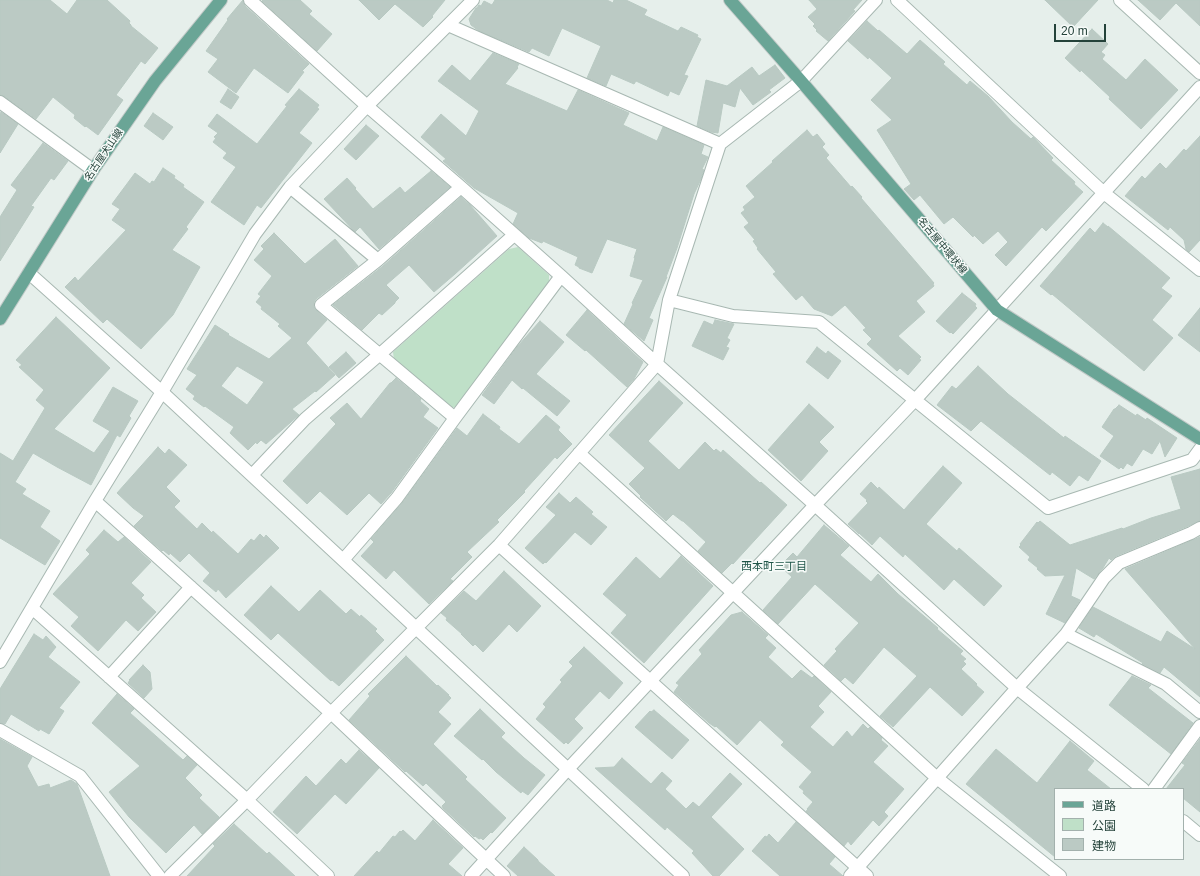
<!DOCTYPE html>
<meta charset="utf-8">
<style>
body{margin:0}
#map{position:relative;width:1200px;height:876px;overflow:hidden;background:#e6efeb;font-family:Helvetica,"Noto Sans JP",sans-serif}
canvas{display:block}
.legend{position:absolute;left:1054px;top:788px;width:130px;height:72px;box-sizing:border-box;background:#f7fbf9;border:1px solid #a3b1ad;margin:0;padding:5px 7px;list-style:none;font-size:12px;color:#24423a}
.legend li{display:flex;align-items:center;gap:8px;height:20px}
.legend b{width:20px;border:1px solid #a3b1ad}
.scale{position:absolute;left:1054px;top:24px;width:52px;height:18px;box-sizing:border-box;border:2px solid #24423a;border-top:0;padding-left:5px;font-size:12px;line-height:14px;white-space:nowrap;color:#24423a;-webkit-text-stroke:3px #f7fbf9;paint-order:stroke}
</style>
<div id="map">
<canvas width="1200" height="876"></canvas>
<ul class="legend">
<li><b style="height:5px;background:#6aa596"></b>道路</li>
<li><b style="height:11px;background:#bfe0c8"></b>公園</li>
<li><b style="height:11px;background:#bbcac4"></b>建物</li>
</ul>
<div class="scale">20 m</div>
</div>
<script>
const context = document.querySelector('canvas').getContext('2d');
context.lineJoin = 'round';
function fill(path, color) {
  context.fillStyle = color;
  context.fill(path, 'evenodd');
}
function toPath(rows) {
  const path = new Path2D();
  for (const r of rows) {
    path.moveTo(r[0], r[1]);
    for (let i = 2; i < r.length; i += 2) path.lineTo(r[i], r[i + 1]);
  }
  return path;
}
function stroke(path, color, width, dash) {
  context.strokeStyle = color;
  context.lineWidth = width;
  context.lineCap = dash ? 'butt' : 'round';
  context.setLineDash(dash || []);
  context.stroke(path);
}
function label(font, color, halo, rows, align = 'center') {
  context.font = font + ' Helvetica,"Noto Sans JP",sans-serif';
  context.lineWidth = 3;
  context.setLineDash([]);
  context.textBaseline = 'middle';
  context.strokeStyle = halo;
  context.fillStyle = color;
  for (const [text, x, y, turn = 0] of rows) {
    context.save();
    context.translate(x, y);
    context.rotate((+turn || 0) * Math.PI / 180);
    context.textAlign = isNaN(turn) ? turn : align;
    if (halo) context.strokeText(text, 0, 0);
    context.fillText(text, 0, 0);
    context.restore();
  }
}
fill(toPath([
 [518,247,549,275,549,286,457,407,449,408,394,360,393,352,509,249]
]), '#bfe0c8');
const building = toPath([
 [0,0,50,0,67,14,77,0,107,0,130,21,129,23,131,25,131,26,158,48,145,64,141,61,116,95,123,100,98,135,86,126,85,127,74,118,75,115,53,97,36,119,4,96,0,95,0,0],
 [243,0,245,6,309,64,302,71,304,72,288,93,254,68,236,93,208,72,218,59,206,51,228,20,227,19,243,0],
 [263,0,300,0,312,11,309,14,332,34,317,51,262,1,263,0],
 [359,0,445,0,432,16,433,17,423,27,395,4,379,20,359,0],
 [495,0,607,0,613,3,614,0,626,0,647,10,644,15,678,31,681,27,698,35,697,37,701,39,684,75,688,76,679,95,670,91,668,96,636,81,634,84,611,74,606,86,587,78,601,46,562,28,549,56,532,48,529,52,479,31,471,25,469,19,476,8,477,8,479,5,481,6,484,1,492,5,495,0],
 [809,0,862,0,853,10,855,11,828,41,816,31,817,30,813,26,815,24,808,17,817,9,809,0],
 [1045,0,1098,0,1073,27,1045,0],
 [1138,0,1200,0,1200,26,1176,3,1160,20,1138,0],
 [867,21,878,31,879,30,907,54,920,40,945,62,943,64,967,85,970,81,988,96,1012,122,1031,139,1033,137,1053,158,1051,160,1075,182,1074,184,1083,192,1046,231,1042,227,1006,266,995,255,1008,242,998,231,983,244,974,235,973,237,953,217,944,224,920,195,914,200,904,189,911,184,877,130,892,120,871,100,892,78,869,57,868,59,848,41,867,21],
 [1092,29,1108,44,1101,52,1105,55,1102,59,1126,80,1145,59,1178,90,1141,129,1109,99,1110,97,1081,70,1080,72,1065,58,1092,29],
 [493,53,519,64,517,67,518,68,505,84,567,111,578,90,629,113,623,125,657,141,663,127,704,145,701,154,708,157,702,169,704,170,701,179,694,194,677,248,666,277,667,277,649,318,653,320,644,341,624,324,633,304,632,303,643,280,630,276,635,258,634,258,637,249,607,239,592,273,579,268,579,267,575,265,578,257,543,241,542,243,529,238,513,224,518,213,474,188,443,161,446,159,421,137,441,114,466,136,479,111,438,81,452,65,470,81,493,53],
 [775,65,785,78,769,90,771,92,753,105,740,88,735,107,723,103,718,133,711,132,697,126,706,80,727,86,752,67,759,76,775,65],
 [228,89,239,97,231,109,220,102,228,89],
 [299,89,319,105,317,108,319,109,299,133,312,143,261,208,257,205,244,225,211,202,236,167,223,158,227,153,213,142,216,138,214,137,218,133,208,126,217,114,257,144,287,106,285,105,299,89],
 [1,112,18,124,0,153,0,114,1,112],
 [153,113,173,127,163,140,144,126,153,113],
 [366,125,379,136,356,160,344,149,366,125],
 [807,130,813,137,817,134,825,144,822,147,829,155,826,158,851,187,852,186,862,197,861,198,934,283,933,284,934,286,916,301,925,312,898,336,921,357,919,359,921,360,908,375,900,368,897,371,867,344,872,339,863,330,866,328,845,305,832,316,814,309,802,295,796,300,773,274,776,272,757,249,758,248,753,241,755,240,744,227,749,223,741,213,745,210,743,207,755,197,746,186,773,162,772,161,807,130],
 [1200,136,1200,240,1189,252,1186,249,1184,240,1170,227,1168,230,1125,196,1142,176,1145,179,1160,163,1166,169,1184,149,1186,151,1200,136],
 [43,143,68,161,54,180,51,178,31,206,34,207,0,261,0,217,17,190,11,185,43,143],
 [163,168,175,176,174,178,184,185,183,187,204,202,186,227,188,229,172,250,200,267,173,315,141,349,107,319,103,323,65,287,75,277,78,281,126,230,112,220,120,209,112,204,135,173,150,184,152,181,154,182,163,168],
 [431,171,450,187,379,249,360,227,355,232,324,199,347,178,356,188,355,189,373,209,400,187,405,193,431,171],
 [461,197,470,205,497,236,455,274,434,292,409,265,386,285,399,298,395,302,395,303,382,315,379,313,362,330,333,305,383,266,461,197],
 [1103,223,1108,227,1108,226,1170,278,1161,288,1172,296,1152,320,1173,338,1144,371,1052,294,1051,295,1040,286,1090,228,1095,233,1103,223],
 [274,233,305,264,335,239,358,266,316,299,314,302,314,307,316,310,327,320,306,343,335,375,316,392,315,391,292,409,299,415,266,444,261,440,257,444,256,442,248,450,230,433,234,427,205,406,204,407,193,399,195,396,186,389,197,375,187,369,215,325,229,334,228,335,269,359,292,338,278,326,280,324,261,309,262,307,256,302,261,296,258,294,272,276,254,260,264,249,261,246,274,233],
 [237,366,264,382,247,405,221,386,237,366],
 [962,293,976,304,975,306,977,308,953,334,951,332,950,333,936,321,962,293],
 [1200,308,1200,352,1178,335,1200,308],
 [587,310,643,362,634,379,627,387,586,350,585,351,566,335,587,310],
 [56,317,110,368,54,429,94,453,110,431,93,421,113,387,138,401,129,416,131,418,120,437,117,435,91,485,57,467,33,453,15,482,26,489,22,494,50,511,40,527,60,541,45,565,0,538,0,453,13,461,45,408,36,400,44,390,19,367,22,365,16,360,56,317],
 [715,320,734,324,727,338,730,340,726,347,729,348,723,360,692,346,704,321,713,325,715,320],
 [540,321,564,342,536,374,570,401,557,416,523,388,522,389,512,380,494,404,482,395,517,347,540,321],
 [817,347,826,354,828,351,841,361,828,379,806,362,817,347],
 [346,352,356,363,339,378,329,367,346,352],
 [978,366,1008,394,1064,438,1065,436,1101,461,1088,481,1079,475,1070,486,1052,472,1050,475,981,421,971,431,937,405,952,386,956,389,978,366],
 [396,378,421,399,420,401,429,409,423,417,438,428,391,493,381,504,369,493,347,515,320,491,307,504,283,481,336,424,330,418,347,403,361,419,390,383,391,383,396,378],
 [659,381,683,403,648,441,679,470,705,442,714,451,716,449,721,453,723,450,760,483,761,482,787,505,733,564,732,563,722,573,698,551,706,542,683,521,682,521,673,514,666,521,640,497,641,496,629,484,645,468,609,435,659,381],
 [809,404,834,427,819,442,828,451,801,481,768,450,809,404],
 [1119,405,1136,416,1137,414,1146,420,1147,418,1177,438,1165,457,1160,441,1152,454,1143,449,1132,466,1127,463,1123,469,1121,467,1119,469,1100,456,1114,436,1102,427,1114,409,1115,409,1119,405],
 [483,414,500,427,499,429,519,444,546,415,560,427,558,430,572,444,557,459,555,457,524,491,525,492,497,520,499,522,467,552,472,557,450,579,453,581,429,604,394,570,386,579,361,556,374,542,371,539,403,502,457,428,467,436,483,414],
 [158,447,165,454,169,449,187,465,166,487,180,501,174,507,197,529,202,523,212,533,213,531,238,554,251,539,254,541,260,534,264,538,266,535,279,548,226,598,218,589,216,592,203,581,210,573,189,553,180,562,170,553,169,555,163,550,162,551,134,526,144,516,133,508,117,493,158,447],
 [943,466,962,483,926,524,957,551,959,548,1002,586,984,606,954,579,944,590,905,554,903,557,880,536,872,545,859,533,859,534,848,524,868,503,866,501,867,500,860,494,871,482,878,489,879,487,904,510,943,466],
 [1200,469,1200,521,1116,556,1111,560,1109,558,1103,568,1094,579,1076,568,1071,596,1080,600,1065,623,1046,614,1065,575,1045,576,1037,569,1038,568,1028,560,1030,557,1019,547,1021,545,1020,544,1037,522,1038,523,1040,521,1070,545,1122,528,1123,529,1151,518,1181,509,1171,477,1200,469],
 [559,493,570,503,576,497,593,512,591,514,607,527,591,545,575,532,546,563,545,562,543,564,525,548,556,515,546,507,559,493],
 [824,525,849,546,840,555,871,582,878,574,898,594,938,628,937,629,963,651,960,654,966,659,963,661,966,664,961,669,977,684,976,685,984,692,962,716,930,687,893,727,880,716,917,676,884,647,853,684,845,677,841,681,824,665,837,651,835,649,859,623,815,584,778,624,763,610,792,577,782,568,784,566,782,564,793,553,797,557,824,525],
 [104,530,118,542,124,537,151,562,131,583,144,595,141,598,156,612,138,631,126,620,98,651,71,626,79,617,53,594,90,554,86,550,104,530],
 [1200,537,1200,697,1164,667,1160,673,1142,664,1143,663,1096,634,1094,637,1079,628,1093,607,1161,642,1167,631,1195,649,1125,569,1200,537],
 [681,556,713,586,644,663,611,633,627,615,603,594,636,557,660,579,681,556],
 [504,571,541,606,517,632,509,624,483,652,475,644,473,646,461,634,462,634,446,620,447,618,441,613,464,591,476,601,504,571],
 [271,586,299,612,320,590,346,614,351,609,360,617,361,615,377,629,375,631,384,640,339,686,332,680,331,681,278,633,271,640,244,615,271,586],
 [742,612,768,635,765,638,776,648,768,657,792,679,801,670,812,678,814,676,831,692,818,706,824,712,810,727,833,747,847,731,852,737,863,724,868,729,870,727,882,738,881,740,888,746,873,762,904,789,884,812,888,816,879,826,873,820,851,845,848,841,844,846,806,811,808,810,807,809,813,802,803,793,804,791,799,787,812,772,781,745,784,742,760,720,737,745,716,726,715,727,709,723,674,692,679,685,676,683,702,654,699,650,731,615,742,612],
 [34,634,43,640,46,636,56,647,48,657,80,682,59,708,64,711,49,734,40,729,39,731,11,714,5,724,0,723,0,689,34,634],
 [584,647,623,683,609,699,600,691,574,719,583,728,568,744,566,742,564,744,536,719,546,707,543,704,562,682,560,680,573,666,569,662,584,647],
 [406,656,437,686,438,685,449,695,448,695,451,698,438,712,451,724,433,744,467,777,465,779,506,818,492,833,491,832,483,840,481,838,479,839,475,836,474,837,443,808,442,806,446,802,426,783,423,786,406,771,405,772,349,720,370,696,368,694,406,656],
 [143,665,150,672,152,689,144,698,128,683,130,680,129,680,143,665],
 [1132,676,1151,685,1148,688,1193,723,1171,754,1109,705,1132,676],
 [117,694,134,709,130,713,183,760,187,756,197,765,185,778,202,795,199,798,219,817,202,834,194,825,166,853,129,817,109,792,140,766,92,723,117,694],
 [480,709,505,733,501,737,524,758,545,775,528,795,522,791,521,793,496,772,483,759,482,760,454,736,480,709],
 [654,710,689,740,672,759,635,727,650,711,651,712,654,710],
 [0,739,32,757,27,766,38,787,49,784,50,788,71,780,77,784,110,876,0,876,0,739],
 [1200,739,1200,812,1183,798,1183,789,1166,789,1185,765,1182,763,1200,739],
 [1070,741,1094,761,1087,770,1111,789,1055,789,1055,857,966,784,996,749,1037,783,1070,741],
 [359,750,379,768,346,804,335,794,297,834,273,812,306,776,316,786,341,759,346,764,359,750],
 [622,758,651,784,662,772,672,781,665,789,686,809,693,802,699,807,730,773,742,784,711,817,744,849,719,876,713,876,692,853,694,851,667,827,665,830,595,768,614,767,622,758],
 [433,820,463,848,448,864,462,876,354,876,377,851,379,853,393,836,395,837,400,831,401,832,403,830,415,841,433,820],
 [796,822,835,857,829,864,843,876,780,876,752,851,765,836,767,837,769,834,778,843,796,822],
 [234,824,267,854,269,852,295,876,187,876,215,846,213,844,234,824],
 [524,847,538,860,538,861,555,876,518,876,507,866,524,847]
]);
fill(building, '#bbcac4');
stroke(building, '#b8c9c2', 1);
const minor = toPath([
 [250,0,367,106,461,187,561,276,657,364,815,505,1017,688,1143,789],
 [897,0,1104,193,1200,270],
 [1120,0,1200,73],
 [448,25,720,144],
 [0,102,93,170],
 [290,187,378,260],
 [29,273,162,392,683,876],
 [669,300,733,316,819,322,1048,508,1192,460,1200,449],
 [455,418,321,305,378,260,461,187],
 [579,453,937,778,1060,876],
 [252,475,305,419,379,355,514,235],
 [95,501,331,713,504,876],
 [499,545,867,876],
 [343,560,397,498,455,418,561,276],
 [32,608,247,800,328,876],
 [1066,634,1166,684,1200,712],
 [0,662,95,501,162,392,255,234,290,187,367,106,473,0],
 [109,677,191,587],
 [0,730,80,776,159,876],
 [1154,789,1200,726],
 [1183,821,1200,835],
 [170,876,247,800,331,713,499,545,657,364,669,300,720,144,801,81,876,0],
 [471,876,568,769,815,505,915,400,1200,87],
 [850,876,1017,688,1066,634,1104,578,1119,563,1191,533,1200,528]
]);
const major = toPath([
 [730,0,801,81,997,310,1200,439],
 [0,319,93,170,155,81,221,0]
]);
stroke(minor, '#a8b8b2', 14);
stroke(major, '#c2cac8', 14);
stroke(minor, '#fff', 12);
stroke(major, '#6aa596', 12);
label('10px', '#24423a', '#f7fbf9', [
 ["名古屋犬山線",104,155,-56],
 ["名古屋中環状線",942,246,50]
]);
label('11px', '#1f5548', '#f7fbf9', [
 ["西本町三丁目",774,567]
]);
</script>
